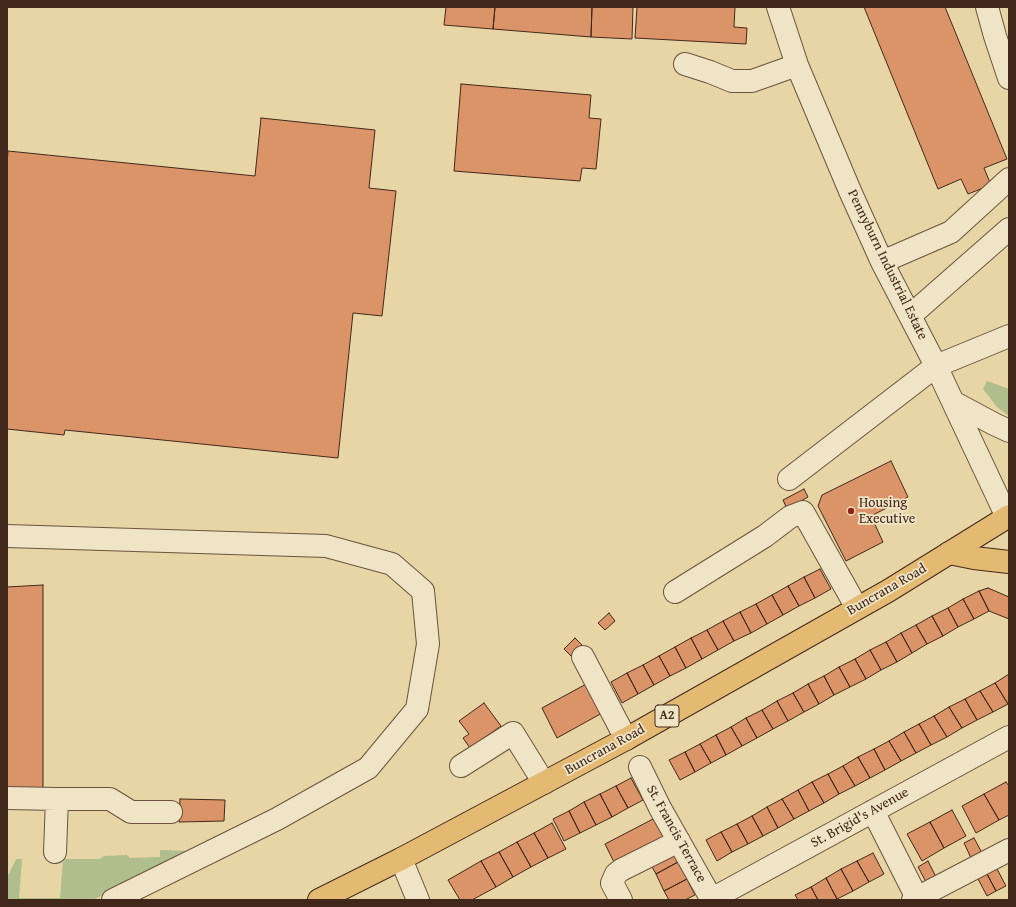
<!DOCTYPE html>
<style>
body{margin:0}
#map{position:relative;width:1016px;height:907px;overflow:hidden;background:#e7d5a6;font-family:"Gentium Book Plus",serif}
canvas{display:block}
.frame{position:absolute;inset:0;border:8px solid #42281b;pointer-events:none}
</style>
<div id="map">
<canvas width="1016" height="907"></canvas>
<div class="frame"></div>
</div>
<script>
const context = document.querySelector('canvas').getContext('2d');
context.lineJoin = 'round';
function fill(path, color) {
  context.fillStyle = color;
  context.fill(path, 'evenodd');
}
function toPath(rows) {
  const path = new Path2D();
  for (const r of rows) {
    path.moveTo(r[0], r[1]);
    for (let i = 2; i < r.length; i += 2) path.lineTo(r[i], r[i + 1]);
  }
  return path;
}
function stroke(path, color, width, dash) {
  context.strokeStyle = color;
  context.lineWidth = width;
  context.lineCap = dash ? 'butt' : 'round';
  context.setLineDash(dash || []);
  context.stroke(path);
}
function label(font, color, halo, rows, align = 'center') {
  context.font = font + ' "Gentium Book Plus",serif';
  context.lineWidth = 3.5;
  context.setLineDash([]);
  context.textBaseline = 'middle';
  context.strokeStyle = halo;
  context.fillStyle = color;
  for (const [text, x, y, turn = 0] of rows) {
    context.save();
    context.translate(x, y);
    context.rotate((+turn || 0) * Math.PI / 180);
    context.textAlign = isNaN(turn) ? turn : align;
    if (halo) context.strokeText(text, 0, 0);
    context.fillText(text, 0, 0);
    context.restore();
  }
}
fill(toPath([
 [987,381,1009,389,1009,416,997,407,983,389],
 [160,850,193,851,93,900,7,900,7,875,9,874,16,859,22,859,19,898,60,898,63,859,100,859,104,856,127,855,130,858,160,857]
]), '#afbe8c');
const building = toPath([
 [446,7,495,7,493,29,444,25,446,7],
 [495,7,592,7,591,37,493,29,495,7],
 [592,7,633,7,632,39,591,37,592,7],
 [637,7,735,7,734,27,747,28,746,44,635,38,637,7],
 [864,7,945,7,1007,159,984,168,991,185,968,194,961,179,938,189,864,7],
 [461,84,591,95,589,118,601,119,596,169,582,168,580,181,454,171,461,84],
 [261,118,375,130,369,188,396,191,382,316,353,313,338,458,65,430,64,435,7,429,7,164,8,151,255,176,261,118],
 [891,461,908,497,871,516,883,542,846,561,818,506,822,495,891,461],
 [804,489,808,497,787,509,783,500,804,489],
 [820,569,831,589,815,598,804,577,820,569],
 [804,577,815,598,799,606,788,586,804,577],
 [43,585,43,788,7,788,7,587,43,585],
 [788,586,799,606,783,615,772,595,788,586],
 [988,588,1009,597,1009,619,989,611,979,591,988,588],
 [979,591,989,611,974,619,963,599,979,591],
 [772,595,783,615,767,624,756,604,772,595],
 [963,599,974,619,958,627,948,608,963,599],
 [756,604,767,624,751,633,740,612,756,604],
 [948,608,958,627,943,636,932,616,948,608],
 [740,612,751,633,734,641,723,621,740,612],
 [609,613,615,621,605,630,598,623,609,613],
 [932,616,943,636,927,644,916,625,932,616],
 [723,621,734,641,718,650,707,630,723,621],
 [916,625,927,644,912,653,901,633,916,625],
 [707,630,718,650,702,659,691,638,707,630],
 [901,633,912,653,897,662,886,642,901,633],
 [575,638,582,645,571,656,564,649,575,638],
 [691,638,702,659,686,668,675,647,691,638],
 [886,642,897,662,881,670,870,650,886,642],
 [675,647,686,668,670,676,659,656,675,647],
 [870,650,881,670,866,679,855,659,870,650],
 [659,656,670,676,654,685,643,665,659,656],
 [855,659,866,679,850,687,839,667,855,659],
 [643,665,654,685,638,694,627,673,643,665],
 [839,667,850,687,834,695,824,676,839,667],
 [627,673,638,694,622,703,611,682,627,673],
 [1009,674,1009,703,1008,704,995,683,1009,674],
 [824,676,834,695,819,704,808,684,824,676],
 [590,682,604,712,557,738,542,708,590,682],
 [995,683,1008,704,993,712,980,691,995,683],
 [808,684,819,704,804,712,793,693,808,684],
 [980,691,993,712,977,720,965,699,980,691],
 [793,693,804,712,788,721,777,701,793,693],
 [965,699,977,720,962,728,949,707,965,699],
 [777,701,788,721,773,729,762,710,777,701],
 [484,703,501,726,470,748,463,738,469,734,459,721,484,703],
 [949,707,962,728,947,737,934,716,949,707],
 [762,710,773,729,757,738,746,718,762,710],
 [934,716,947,737,931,745,919,724,934,716],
 [746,718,757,738,742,746,731,727,746,718],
 [919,724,931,745,916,753,904,732,919,724],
 [731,727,742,746,726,755,716,735,731,727],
 [904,732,916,753,901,761,889,741,904,732],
 [716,735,726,755,711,763,700,744,716,735],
 [889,741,901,761,885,770,874,749,889,741],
 [700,744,711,763,695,772,685,752,700,744],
 [874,749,885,770,870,778,858,757,874,749],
 [685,752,695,772,680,780,669,760,685,752],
 [858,757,870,778,855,786,843,766,858,757],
 [843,766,855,786,839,794,828,774,843,766],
 [828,774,839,794,824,803,812,782,828,774],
 [631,778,643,800,628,808,616,786,631,778],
 [812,782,824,803,809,811,798,790,812,782],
 [1006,782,1009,786,1009,815,999,820,984,794,1006,782],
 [616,786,628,808,612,817,600,794,616,786],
 [798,790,809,811,794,819,782,799,798,790],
 [600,794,612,817,596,825,584,802,600,794],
 [984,794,999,820,976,833,962,806,984,794],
 [180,799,225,800,224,821,179,822,180,799],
 [782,799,794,819,778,828,767,807,782,799],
 [584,802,596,825,580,833,569,811,584,802],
 [767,807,778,828,763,836,752,816,767,807],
 [952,810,966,836,944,848,930,822,952,810],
 [569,811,580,833,564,841,553,819,569,811],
 [752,816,763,836,748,844,737,824,752,816],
 [655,818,667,841,617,868,605,844,655,818],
 [930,822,944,848,922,861,907,834,930,822],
 [552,823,566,849,548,858,534,833,552,823],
 [737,824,748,844,732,852,721,832,737,824],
 [721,832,732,852,717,861,706,840,721,832],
 [534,833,548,858,531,867,517,842,534,833],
 [974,838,982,853,971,858,964,843,974,838],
 [517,842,531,867,513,877,499,852,517,842],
 [670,846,678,862,656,874,647,858,670,846],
 [499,852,513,877,496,887,481,861,499,852],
 [873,853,884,874,869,882,857,861,873,853],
 [481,861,496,887,472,900,460,900,448,880,481,861],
 [857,861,869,882,853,891,841,869,857,861],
 [928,861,936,877,926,882,918,867,928,861],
 [678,862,687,879,664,891,656,874,678,862],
 [996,867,1006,886,996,891,986,872,996,867],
 [841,869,853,891,837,899,826,878,841,869],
 [986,872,996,891,987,896,977,877,986,872],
 [826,878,837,899,836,900,818,900,811,887,826,878],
 [687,879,695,895,685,900,669,900,664,891,687,879],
 [811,887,818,900,798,900,795,895,811,887]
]);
fill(building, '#db9468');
stroke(building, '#42281b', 1);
const minor = toPath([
 [778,7,797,65,850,191,882,262,936,366,1007,517],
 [987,7,995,36,1009,78],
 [685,64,710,72,732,81,752,81,797,65],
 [882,262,951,232,1009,179],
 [911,315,1009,229],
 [953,402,994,424,1009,431],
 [789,479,936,366,1009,336],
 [7,536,326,546,392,564,423,591,428,644,417,709,368,768,277,819,113,900],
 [675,592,765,536,790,517,803,512,857,608],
 [583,657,626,739],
 [461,766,513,733,544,783],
 [640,767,660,808,712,900],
 [7,798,57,799,55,852],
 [57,799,110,799,131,812,171,812],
 [873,811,918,900],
 [401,859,418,900],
 [712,899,1009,737],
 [621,900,612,883,616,874,621,870,679,841],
 [913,900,1009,850]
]);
const major = toPath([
 [949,553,974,558,1009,562]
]);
const highway = toPath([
 [319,900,401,859,626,739,888,591,1009,516]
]);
stroke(minor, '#6b533e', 24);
stroke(major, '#42281b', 24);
stroke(highway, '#42281b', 24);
stroke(minor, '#efe4c5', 22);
stroke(major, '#e4ba73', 22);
stroke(highway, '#e4ba73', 22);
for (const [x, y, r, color] of [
 [851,511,4,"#8f2418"]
]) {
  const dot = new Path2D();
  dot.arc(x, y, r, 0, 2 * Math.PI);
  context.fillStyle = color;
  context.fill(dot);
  stroke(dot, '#efe4c5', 1.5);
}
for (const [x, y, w] of [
 [667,716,24]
]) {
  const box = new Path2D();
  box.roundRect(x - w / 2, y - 11, w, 22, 3);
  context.fillStyle = '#efe4c5';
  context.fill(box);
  stroke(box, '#42281b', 1);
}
label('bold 13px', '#42281b', null, [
 ["A2",667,716]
]);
label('14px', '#42281b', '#efe4c5', [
 ["Pennyburn Industrial Estate",887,265,64],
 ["Buncrana Road",887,590,-30],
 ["Buncrana Road",605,750,-29],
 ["St. Brigid's Avenue",860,818,-29],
 ["St. Francis Terrace",676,834,61]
]);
label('14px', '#42281b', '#efe4c5', [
 ["Housing",859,503],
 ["Executive",859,519]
], 'left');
</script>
